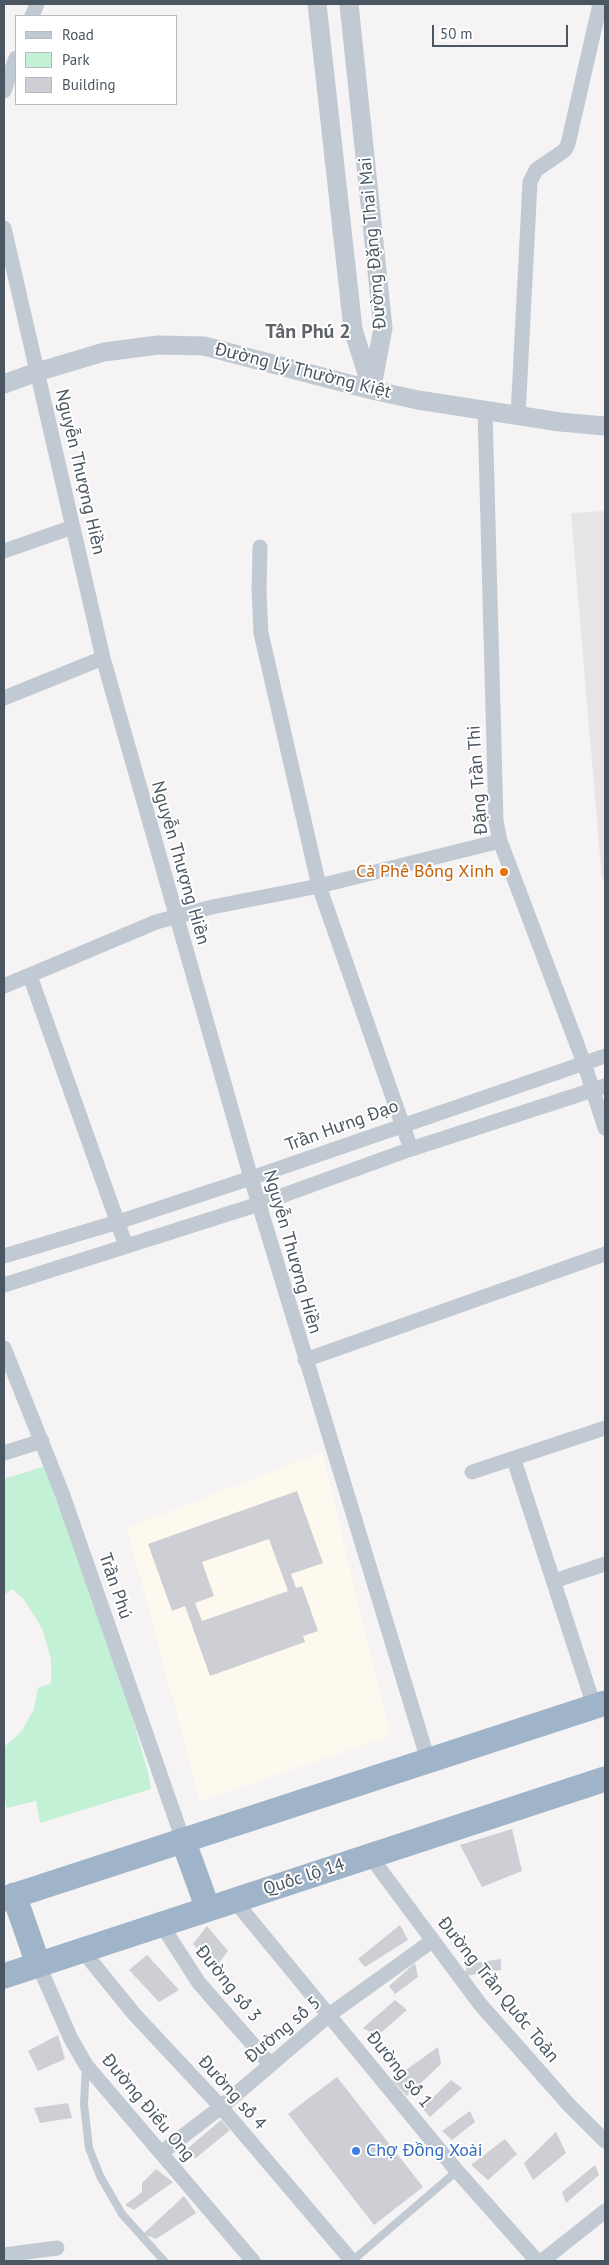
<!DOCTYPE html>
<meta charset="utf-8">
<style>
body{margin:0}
#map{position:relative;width:609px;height:2265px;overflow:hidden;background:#f5f3f3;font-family:"PT Sans",sans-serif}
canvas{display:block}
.frame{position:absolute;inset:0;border:5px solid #4a5661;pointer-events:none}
.legend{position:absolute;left:15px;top:15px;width:162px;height:90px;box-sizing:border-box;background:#fff;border:1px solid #b7bbc0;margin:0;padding:6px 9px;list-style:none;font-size:15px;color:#4a5661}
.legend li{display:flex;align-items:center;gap:10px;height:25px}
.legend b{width:25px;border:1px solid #b7bbc0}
.scale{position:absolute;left:432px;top:25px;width:136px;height:22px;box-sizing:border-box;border:2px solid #4a5661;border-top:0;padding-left:6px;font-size:15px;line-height:18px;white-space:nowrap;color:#4a5661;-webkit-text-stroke:4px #fff;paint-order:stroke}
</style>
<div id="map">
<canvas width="609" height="2265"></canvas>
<div class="frame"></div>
<ul class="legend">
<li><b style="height:6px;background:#c1cad2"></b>Road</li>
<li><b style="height:14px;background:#c3f1d5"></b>Park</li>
<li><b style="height:14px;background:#cdcfd5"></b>Building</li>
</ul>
<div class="scale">50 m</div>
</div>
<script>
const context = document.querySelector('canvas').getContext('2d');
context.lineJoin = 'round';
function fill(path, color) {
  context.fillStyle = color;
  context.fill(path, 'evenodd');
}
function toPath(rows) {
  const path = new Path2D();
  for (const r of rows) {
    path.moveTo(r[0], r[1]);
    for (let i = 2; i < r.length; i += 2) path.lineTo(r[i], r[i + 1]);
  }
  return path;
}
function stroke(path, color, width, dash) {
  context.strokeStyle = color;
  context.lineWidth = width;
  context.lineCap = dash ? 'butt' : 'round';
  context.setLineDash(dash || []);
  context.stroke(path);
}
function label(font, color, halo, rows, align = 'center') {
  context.font = font + ' "PT Sans",sans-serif';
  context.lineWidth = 4;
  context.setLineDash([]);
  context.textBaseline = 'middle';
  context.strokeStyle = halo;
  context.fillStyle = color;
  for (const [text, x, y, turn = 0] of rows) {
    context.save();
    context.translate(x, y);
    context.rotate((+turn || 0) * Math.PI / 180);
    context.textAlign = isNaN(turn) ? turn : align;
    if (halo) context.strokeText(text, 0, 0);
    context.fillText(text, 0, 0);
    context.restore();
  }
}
fill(toPath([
 [322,1452,390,1736,200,1801,127,1528]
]), '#fdf9ef');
fill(toPath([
 [605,511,605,878,602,879,571,513]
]), '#e6e4e5');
fill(toPath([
 [45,1466,127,1700,148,1772,151,1789,40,1823,36,1801,7,1808,4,1793,4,1747,22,1731,34,1709,38,1688,51,1683,51,1659,42,1628,23,1598,12,1589,4,1595,4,1479]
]), '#c3f1d5');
fill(toPath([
 [297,1491,323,1563,291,1574,296,1588,302,1586,318,1631,303,1636,305,1642,210,1676,185,1606,172,1611,148,1544],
 [269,1539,288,1591,202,1621,195,1603,214,1596,202,1562],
 [512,1829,522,1871,482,1887,460,1845],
 [400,1925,408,1940,365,1967,358,1959],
 [207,1926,228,1951,215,1968,193,1944],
 [147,1955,179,1990,159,2002,129,1970],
 [501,1959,501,1970,466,1976,466,1964],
 [415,1963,418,1977,395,1994,389,1986],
 [395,2000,407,2010,377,2036,363,2028],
 [58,2035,65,2059,38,2071,28,2051],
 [438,2047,441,2064,407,2096,392,2080],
 [337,2077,423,2187,374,2225,288,2114],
 [451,2080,462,2088,430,2117,422,2108],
 [68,2103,72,2118,40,2123,34,2108],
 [470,2111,475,2122,452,2140,442,2131],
 [221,2120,230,2130,196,2158,180,2155],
 [556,2132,566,2153,533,2180,524,2163],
 [505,2139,517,2154,488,2180,471,2165],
 [595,2165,599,2175,566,2203,562,2192],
 [156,2169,173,2182,134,2210,125,2205,142,2192,142,2183],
 [184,2196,196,2213,156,2239,143,2234]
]), '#cdcfd5');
stroke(toPath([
 [86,2067,84,2104,89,2148,100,2176,122,2214,164,2261],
 [352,2261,457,2171]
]), '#c1cad2', 8);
stroke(toPath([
 [32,16,37,4],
 [4,91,16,58],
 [4,228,103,658,251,1178,428,1760],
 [485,411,496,821,500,841,584,1063,605,1128],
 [518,416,530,182,536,170,565,150,568,144,600,4],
 [260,547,259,591,261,633,319,886,411,1149],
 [4,551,73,527],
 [4,698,103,658],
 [30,976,126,1246],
 [4,986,156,922,212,907,319,886,500,841],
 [4,1256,118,1222,251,1178,605,1056],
 [4,1285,259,1204,411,1149,605,1086],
 [4,1348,62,1493,183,1840],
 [305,1360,605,1254],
 [4,1453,42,1441],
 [514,1460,594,1706],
 [472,1472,605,1428],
 [554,1581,605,1564],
 [370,1856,480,2004,569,2105,605,2141],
 [234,1900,457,2171,537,2261],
 [161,1924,199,1983,270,2064],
 [82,1950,135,2015,221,2107,352,2261],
 [38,1964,71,2039,86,2065,253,2261],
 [161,2153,221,2107,329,2015,432,1941],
 [4,2255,57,2248],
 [542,2261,605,2211]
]), '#c1cad2', 15);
stroke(toPath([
 [317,4,353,329,372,390],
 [349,4,383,328,372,387],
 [4,384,37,372,104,352,158,345,204,346,372,390,418,400,560,422,605,426]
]), '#c1cad2', 19);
stroke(toPath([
 [183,1840,208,1909],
 [14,1895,38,1964],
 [4,1899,605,1703],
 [4,1976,605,1779]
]), '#9fb4c9', 25);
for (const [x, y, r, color] of [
 [504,872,5,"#e8710a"],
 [356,2151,5,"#3f7fe0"]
]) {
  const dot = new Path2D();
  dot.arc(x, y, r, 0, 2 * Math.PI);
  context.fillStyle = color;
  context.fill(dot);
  stroke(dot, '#fff', 2);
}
label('18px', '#4a5661', '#fff', [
 ["Đường Đặng Thai Mai",373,243,-95],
 ["Đường Lý Thường Kiệt",303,371,14],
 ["Nguyễn Thượng Hiền",80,472,77],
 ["Đặng Trần Thi",478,780,-94],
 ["Nguyễn Thượng Hiền",180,863,74],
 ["Trần Hưng Đạo",342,1126,-20],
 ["Nguyễn Thượng Hiền",292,1252,74],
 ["Trần Phú",115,1586,71],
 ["Quốc lộ 14",304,1877,-18],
 ["Đường số 3",228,1984,51],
 ["Đường Trần Quốc Toản",498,1990,51],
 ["Đường số 5",283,2030,-40],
 ["Đường số 1",399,2070,51],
 ["Đường số 4",232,2093,48],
 ["Đường Điểu Ong",148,2108,50]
]);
label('18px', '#c56008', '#fff', [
 ["Cà Phê Bống Xinh",494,872]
], 'right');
label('18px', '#366cbe', '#fff', [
 ["Chợ Đồng Xoài",366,2151]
], 'left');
label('bold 20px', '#5f6368', '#fff', [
 ["Tân Phú 2",308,332]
]);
</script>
